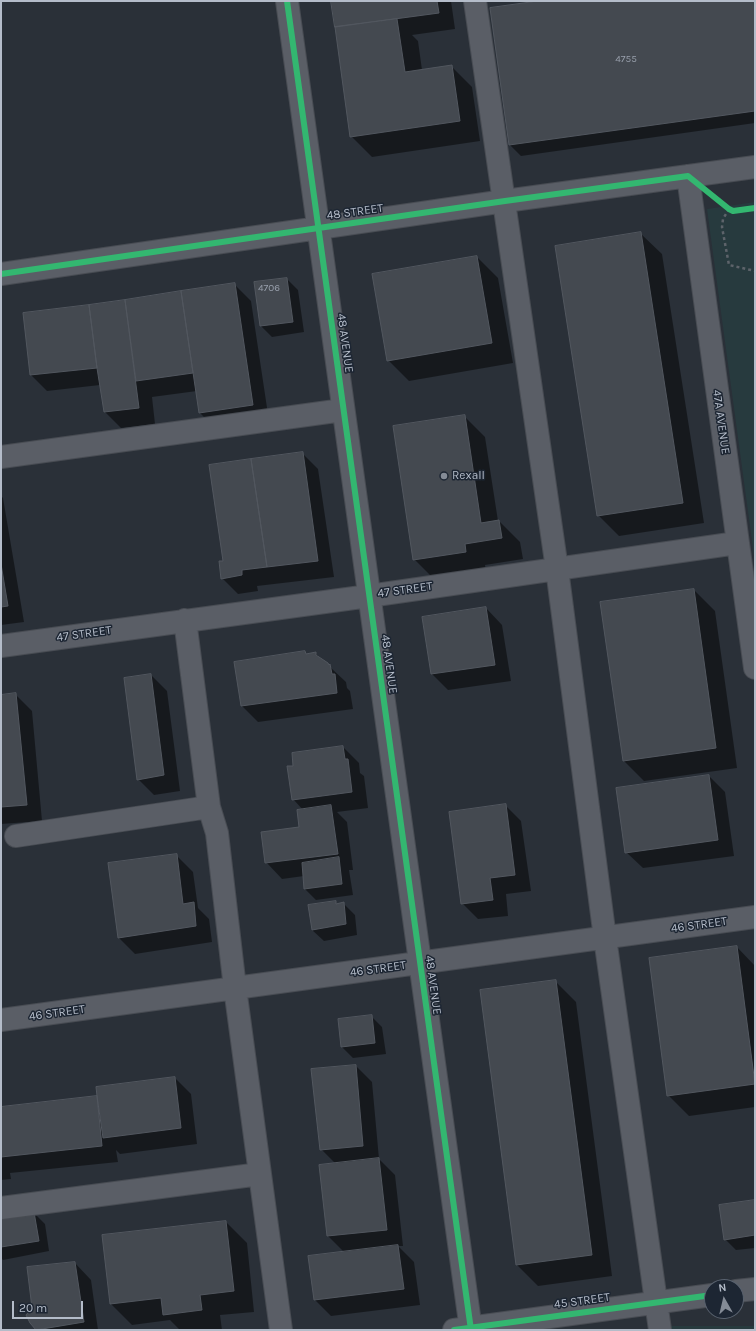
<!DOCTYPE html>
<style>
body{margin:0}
#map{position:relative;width:756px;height:1331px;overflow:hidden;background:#2a3038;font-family:Karla,sans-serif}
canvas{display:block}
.frame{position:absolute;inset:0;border:2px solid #b4bcc9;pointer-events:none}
.north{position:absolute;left:704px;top:1279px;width:40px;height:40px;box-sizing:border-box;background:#1d2633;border:1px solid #59626f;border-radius:50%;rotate:352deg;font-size:11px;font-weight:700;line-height:16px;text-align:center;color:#b4bcc9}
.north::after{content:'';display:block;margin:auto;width:14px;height:18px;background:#848b96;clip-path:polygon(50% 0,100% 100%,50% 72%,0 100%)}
.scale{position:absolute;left:12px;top:1301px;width:71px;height:18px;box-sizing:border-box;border:2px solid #b4bcc9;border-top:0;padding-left:5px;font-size:12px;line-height:14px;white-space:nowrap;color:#b4bcc9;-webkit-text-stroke:3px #1d2633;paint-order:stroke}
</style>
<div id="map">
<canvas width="756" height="1331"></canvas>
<div class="frame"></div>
<div class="north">N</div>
<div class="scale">20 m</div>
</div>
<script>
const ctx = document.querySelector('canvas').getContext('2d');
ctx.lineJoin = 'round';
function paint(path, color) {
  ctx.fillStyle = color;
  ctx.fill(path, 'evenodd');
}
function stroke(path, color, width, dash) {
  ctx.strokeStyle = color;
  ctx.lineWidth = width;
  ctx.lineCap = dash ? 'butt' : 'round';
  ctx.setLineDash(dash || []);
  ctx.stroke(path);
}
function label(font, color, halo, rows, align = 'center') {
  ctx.font = font + ' Karla,sans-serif';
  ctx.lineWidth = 3;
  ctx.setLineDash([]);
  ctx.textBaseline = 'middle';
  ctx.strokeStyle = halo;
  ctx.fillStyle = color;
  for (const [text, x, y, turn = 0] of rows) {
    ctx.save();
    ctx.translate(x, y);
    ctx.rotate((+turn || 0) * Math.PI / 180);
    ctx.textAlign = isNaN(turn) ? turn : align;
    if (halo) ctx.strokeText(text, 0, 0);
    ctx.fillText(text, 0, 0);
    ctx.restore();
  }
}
const green = new Path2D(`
 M755 202V563L707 209Z
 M651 1326H755V1330H652Z`);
const shadow = new Path2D(`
 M332 1H451L455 29 412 35 418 41 422 70 451 66 472 87 480 141 372 157 351 136Z
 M545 1H755V123L521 156 510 145Z
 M641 234 662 254 704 523 619 536 598 515Z
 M477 257 498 278 513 363 409 381 388 360Z
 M287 279 298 290 304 332 272 337 261 326Z
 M234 284 251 301 269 421 216 429 200 413 197 391 152 397 155 424 121 428 105 412 100 385 47 391 31 375 24 314 125 301Z
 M464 416 485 437 498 521H499L520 542 523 559 485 565 486 573 435 580 414 559Z
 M302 453 318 469 334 577 257 586 258 591 238 594 222 578 224 561Z
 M1 496 3 498 24 622 1 625Z
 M694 590 715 611 737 768 644 781 623 760Z
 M486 608 502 625 511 681 448 690 432 674 424 617Z
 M305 652 307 655 315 653 346 682 347 688 350 691 353 709 258 722 242 706Z
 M151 675 167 691 180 791 154 795 138 779Z
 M15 694 32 711 42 821 1 824V696Z
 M343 747 359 763 360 773 364 776 368 808 337 812 347 822 353 870H349L353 895 316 900 305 889 304 876 282 879 266 862 300 828 303 810 293 799 294 767Z
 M709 776 725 792 734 856 643 868 626 852Z
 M505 805 521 821 531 891 506 894 508 916 478 919 462 903Z
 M176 855 193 872 198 908 209 919 212 942 135 954 119 938Z
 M335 902 338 905 344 904 355 915 357 935 324 941 312 930Z
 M737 947 755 966V1107L689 1116 668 1095Z
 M555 981 576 1002 612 1276 538 1286 517 1265Z
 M371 1016 382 1027 386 1054 353 1058 342 1047Z
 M356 1066 372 1082 379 1159 395 1175 403 1246H398L414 1262 420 1305 331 1316 315 1300 345 1253 328 1236 320 1166 336 1164 321 1149Z
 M175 1078 191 1094 197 1144 120 1154 116 1150 118 1162 10 1173 11 1179 1 1180V1108L98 1097Z
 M755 1201V1248L736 1250 725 1239Z
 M34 1213 45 1224 49 1251 3 1260 1 1258V1218Z
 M226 1222 247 1243 254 1312 220 1315 222 1330H180L170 1320 132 1325 111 1304 103 1236Z
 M75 1263 91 1280 98 1330H38L29 1319Z`);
const building = new Path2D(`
 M331 1H437L439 13 335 27Z
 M538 1H755V111L509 145 490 8Z
 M397 19 405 72 452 65 460 121 350 137 335 27Z
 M641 232 683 503 597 516 555 246Z
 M477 256 492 343 387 361 372 274Z
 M287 278 293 322 260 326 254 282Z
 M235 283 253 405 199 413 181 291Z
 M181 291 193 373 136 381 125 300Z
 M125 300 139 408 104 412 97 368 89 305Z
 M89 305 97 368 30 375 23 313Z
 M465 415 481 523 499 520 502 538 465 544 466 552 413 560 393 426Z
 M303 452 318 561 267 567 251 459Z
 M251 459 267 567 242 570V575L221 579 219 561H223L209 465Z
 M1 564 8 606 1 607Z
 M694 589 716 748 623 761 600 602Z
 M486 607 495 665 431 674 422 617Z
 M305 651 306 654 316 652V655L328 663 329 665 330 664 332 674H335L337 693 241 706 234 662Z
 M151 674 164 775 137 780 124 678Z
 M16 693 27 805 1 807V695Z
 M343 746 345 759H348L352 792 292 800 287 766H293L292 753Z
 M709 775 718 840 625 853 616 788Z
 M506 804 515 875 490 878 493 900 461 904 449 812Z
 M331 805 338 854 265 863 261 832 299 827 297 810Z
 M177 854 183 904 194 902 196 926 118 938 108 863Z
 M339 857 342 884 304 889 302 863Z
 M336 901V904L344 902 346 924 312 930 308 905Z
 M737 946 755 1084 667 1096 649 958Z
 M556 980 592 1255 516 1265 480 990Z
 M372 1015 375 1043 341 1047 338 1019Z
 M356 1065 363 1146 320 1150 311 1069Z
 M175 1077 181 1128 103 1138 97 1096 96 1087Z
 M97 1096 102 1146 1 1157V1107Z
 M379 1158 387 1230 327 1236 319 1165Z
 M755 1200V1235L724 1240 719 1205Z
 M34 1212 39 1241 1 1247V1217Z
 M226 1221 234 1291 200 1295 202 1310 163 1315 161 1298 110 1304 102 1235Z
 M398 1245 404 1289 314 1300 308 1256Z
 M75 1262 84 1322 36 1330 30 1323 26 1315 32 1308 27 1267Z`);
const path = new Path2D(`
 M729 209 723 219 722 227 729 265 755 271`);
const minor = new Path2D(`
 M287 1 471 1330
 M475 1 557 569 605 938 660 1330
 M688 176 755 668
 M1 274 505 201 755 167
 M1 457 343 410
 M185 620 209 807 217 833 235 988 281 1330
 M1 646 369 596 737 543
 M16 836 209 807
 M1 1020 755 917
 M1 1208 260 1174
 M736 1291 755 1289
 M454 1330 712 1295`);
const cycleway = new Path2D(`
 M287 1 471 1330
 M1 274 505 201 688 176 729 209 733 211 755 208
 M454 1330 712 1295`);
const markers = [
 [444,476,4,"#848b96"]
];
const numberNames = [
 ["4755",626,59],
 ["4706",269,288]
];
const streetNames = [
 ["48 STREET",355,212,-8],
 ["48 AVENUE",345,343,82],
 ["47A AVENUE",721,422,82],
 ["47 STREET",405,590,-8],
 ["47 STREET",84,634,-8],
 ["48 AVENUE",389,664,82],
 ["46 STREET",699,925,-8],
 ["46 STREET",378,969,-8],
 ["48 AVENUE",433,985,82],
 ["46 STREET",57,1013,-8],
 ["45 STREET",582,1301,-8]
];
const poiNames = [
 ["Rexall",452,476]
];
paint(green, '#273a3e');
paint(shadow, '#0007');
paint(building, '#444950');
stroke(building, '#52575f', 1);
stroke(minor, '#484c53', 24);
stroke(path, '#5d636a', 2.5, [3, 3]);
stroke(minor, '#5a5e66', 22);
stroke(cycleway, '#33b770', 6);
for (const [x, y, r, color] of markers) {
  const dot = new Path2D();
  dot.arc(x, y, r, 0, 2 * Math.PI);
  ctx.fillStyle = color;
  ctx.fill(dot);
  stroke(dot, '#1d2633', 1.5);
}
label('10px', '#989fab', null, numberNames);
label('12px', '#b4bcc9', '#1d2633', streetNames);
label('12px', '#b4bcc9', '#1d2633', poiNames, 'left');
</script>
